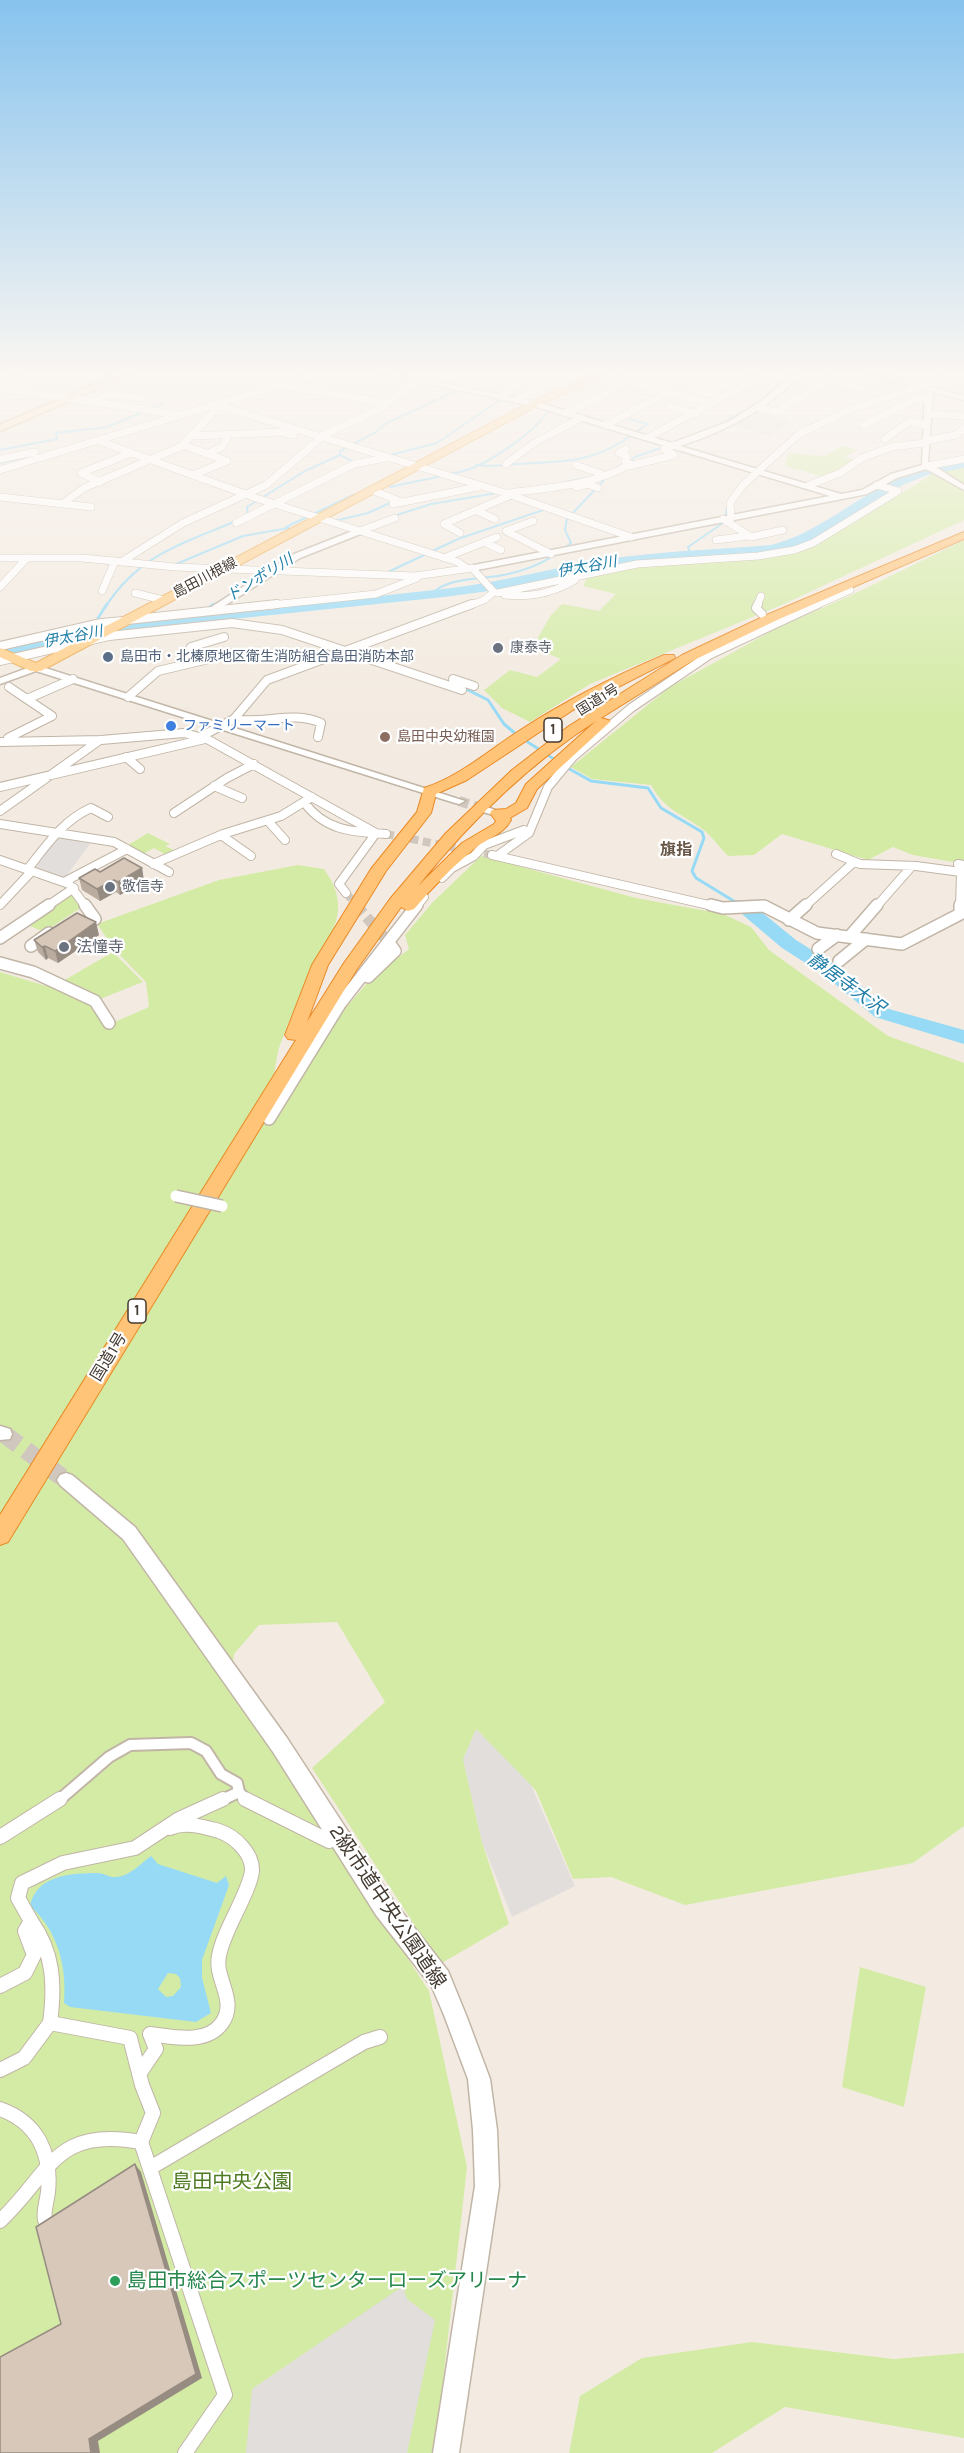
<!DOCTYPE html>
<meta charset="utf-8">
<style>
body{margin:0}
canvas{display:block;background:#f3ebe1}
</style>
<canvas width="964" height="2453"></canvas>
<script>
const ctx = document.querySelector('canvas').getContext('2d');
ctx.lineJoin = 'round';
function paint(path, color) {
  ctx.fillStyle = color;
  ctx.fill(path, 'evenodd');
}
function stroke(path, color, width, dash) {
  ctx.strokeStyle = color;
  ctx.lineWidth = width;
  ctx.lineCap = dash ? 'butt' : 'round';
  ctx.setLineDash(dash || []);
  ctx.stroke(path);
}
function label(font, color, halo, rows, align = 'center') {
  ctx.font = font + ' Karla,"Noto Sans JP",sans-serif';
  ctx.lineWidth = 4.5;
  ctx.setLineDash([]);
  ctx.textBaseline = 'middle';
  ctx.strokeStyle = halo;
  ctx.fillStyle = color;
  for (const [text, x, y, turn = 0] of rows) {
    ctx.save();
    ctx.translate(x, y);
    ctx.rotate((+turn || 0) * Math.PI / 180);
    ctx.textAlign = isNaN(turn) ? turn : align;
    if (halo) ctx.strokeText(text, 0, 0);
    ctx.fillText(text, 0, 0);
    ctx.restore();
  }
}
const green = new Path2D(`
 M843 446 857 450 845 457 856 461 822 480V476L785 466 789 453 824 456Z
 M964 466V520L784 604 590 684 530 722 502 708 484 690 510 670 537 677 561 659 532 648 551 615 562 604 599 611 616 594 583 586 588 576 675 561 742 557 796 548 852 524 944 467Z
 M964 540V864L913 855 893 847 868 860 782 834 754 855 728 856C719 847 711 835 701 828 679 812 666 811 651 785L592 779 571 767 670 687 777 628 856 593Z
 M148 833 170 844 165 846 176 851 166 855 154 848 143 854 128 845Z
 M481 856 636 898 723 914 751 927 769 950 888 1036 964 1063V1826L913 1863 685 1905 611 1877 573 1879 536 1791 477 1730 463 1759 482 1842 509 1924 440 1964 312 1768 385 1702 337 1622 259 1625 234 1654 230 1688 429 1991 467 2167 435 2453H0V972L92 1000 63 981 113 952 143 982 95 1001 108 1025 149 1007 146 982 115 950 97 924 219 880 298 865 324 869C354 911 330 934 311 973 299 996 289 1021 280 1045 274 1063 271 1102 272 1121L341 1013 370 980 409 949 405 935 433 902Z
 M71 894 82 907 44 932 25 924Z
 M860 1967 926 1987 904 2107 842 2087Z
 M752 2342 894 2359 964 2353V2438L785 2407 712 2453H569L580 2396 642 2358Z`);
const parking = new Path2D(`
 M757 411 789 420 782 429 769 436 732 425Z
 M58 836 90 844 64 879 31 870Z
 M476 1729 531 1785 575 1886 512 1917 482 1842 463 1759Z
 M403 2286 407 2299 435 2320 407 2453H246L252 2389Z`);
const water = new Path2D(`
 M151 1856 158 1864 217 1883 226 1876 229 1885 202 1960V1978L211 2013 196 2022 70 2007 64 2003C67 1966 58 1931 30 1906 36 1875 71 1873 98 1873 104 1873 110 1878 116 1877 130 1876 140 1864 151 1856ZM168 1973 176 1974 180 1978 181 1987 173 1996 166 1997 158 1989Z`);
const streamFar1 = new Path2D(`
 M715 427 759 403 776 386 796 373
 M806 427 831 415
 M0 450 57 439 56 433 107 427 162 404
 M340 455 356 463
 M387 456 437 443 500 400
 M0 463 38 455
 M627 464 635 457 666 446
 M476 465C490 467 504 465 518 464 576 461 599 462 647 424L626 418
 M561 483 595 476
 M390 487C415 481 442 477 467 470 491 462 535 432 548 411
 M248 516 247 507 305 471 340 455V451L376 432 385 424 462 388
 M394 516 431 504 497 493
 M725 517 729 500
 M334 521 368 513 394 501
 M286 527 353 495
 M691 556 688 547 723 523
 M174 565 243 536 289 528
 M386 573 458 539 546 509
 M432 594C448 576 485 580 508 574 532 569 552 559 571 543L565 530 567 519 608 476
 M106 606C140 554 182 544 236 521
 M212 606 241 588`);
const stream = new Path2D(`
 M207 609 214 604
 M223 616 234 620
 M98 618 107 604
 M462 687 488 700 504 724 517 735
 M523 739 557 761
 M566 767 591 781 648 788 661 808 702 832 704 838 692 871 696 878 737 903`);
const river = new Path2D(`
 M964 460V468L928 475 905 484 820 536 800 546 771 553 621 565 504 589 444 597 147 628 69 640 0 657V649C146 613 295 606 444 589 504 582 562 565 622 557 671 551 722 549 771 545 818 533 854 499 897 478 918 468 941 465 964 460Z
 M742 900 748 901 796 940 837 966 889 1009 964 1030V1044L875 1017 823 974 782 948 736 909 733 905 736 901Z`);
const minorTunnelFar1 = new Path2D(`
 M386 834 492 855
 M346 893 358 907`);
const minorTunnel = new Path2D(`
 M356 905 390 944`);
const tertiaryTunnelFar1 = new Path2D(`
 M459 801 487 810`);
const tertiaryTunnel = new Path2D(`
 M4 1434 66 1480`);
const pedestrianFar1 = new Path2D(`
 M239 1792 247 1801
 M58 1801 109 1757 130 1745 191 1743 206 1751 221 1774 237 1783 239 1792 220 1801`);
const pedestrian = new Path2D(`
 M245 1799 329 1841
 M0 1837 60 1799
 M31 1921 18 1898 22 1883 63 1863 135 1848 179 1819 223 1799
 M0 1986 25 1973 34 1955 25 1931 31 1921C54 1953 55 1985 50 2023
 M0 2070 24 2058 50 2023 130 2038 142 2085 153 2113 141 2142
 M139 2074 156 2049 150 2034C174 2037 206 2045 222 2023 238 2000 214 1979 219 1956 223 1931 249 1894 252 1871 253 1853 234 1836 219 1831 204 1827 185 1821 170 1828
 M0 2109C37 2122 52 2153 48 2192 47 2202 43 2210 45 2220
 M150 2168 364 2042 380 2037
 M0 2221C51 2173 54 2126 141 2142L225 2395 185 2453`);
const minorFar2 = new Path2D(`
 M597 373 711 403
 M716 373 688 388 722 397
 M827 378 865 389
 M285 386 387 403
 M922 386 953 373
 M0 388 180 415
 M655 388 672 376V373
 M466 389 486 373
 M709 394 742 376 754 380
 M503 397 522 380 536 373
 M516 400 548 383 569 388
 M94 402 108 394 142 398
 M217 405 505 493 631 537
 M670 406 696 414
 M758 407 777 412 838 373
 M566 413 610 392 621 379
 M928 414 964 416
 M606 425 669 392
 M863 425 918 398H929
 M193 436 281 432 294 435
 M319 437 379 409 419 380
 M649 437 767 373
 M885 439 910 421 925 425
 M99 441 256 498 458 562 468 569
 M925 441 956 435 964 428
 M183 445 227 461 193 475
 M206 454 222 447 229 435
 M0 459 35 452
 M506 464 534 443 581 418
 M576 465 602 474
 M629 466 674 455 664 449 674 445
 M927 466 964 459
 M0 470 320 373
 M100 482 81 473 131 453
 M809 485 840 473 862 458 891 447 924 443
 M576 487 588 484 598 488
 M372 490 399 501
 M508 493C547 488 596 485 630 464L625 461 627 456 619 453 626 449
 M0 497 91 507
 M62 504 84 488 182 446 219 406
 M393 504 478 487
 M477 511 495 519
 M731 518 730 503 743 485 799 434 847 411 920 386
 M723 519 751 537 783 530
 M533 521 506 531 551 554
 M236 523 354 464 386 458
 M360 531 395 518
 M460 533 444 524 511 495
 M716 540 748 536
 M484 542 501 550
 M0 558H82L175 567 415 576 472 568 494 592 484 600 468 606
 M444 558 497 537
 M121 562 183 523 266 485 322 437
 M0 587 27 558
 M102 591 115 561
 M135 593 163 600
 M498 593 637 564 758 556 794 550 813 543 898 491 877 485
 M505 595C531 598 553 593 575 580L571 577
 M262 606 376 594 417 578
 M757 606 761 596
 M814 606 850 590`);
const minorFar1 = new Path2D(`
 M758 604 756 608 762 614
 M127 620 277 604
 M0 646 101 623 124 621
 M197 660 188 653 191 647 224 637
 M0 661 109 636 232 623 282 630 462 690
 M453 679 474 686
 M128 697 158 671 234 653
 M27 699 73 679
 M234 719C264 725 292 710 321 723L318 737
 M200 737 234 719 267 680 472 604
 M8 738 52 716 9 687
 M0 742 101 740 184 733 207 739 376 833 339 884 346 893
 M126 757 140 769
 M214 786 242 798
 M0 787 205 739
 M304 802C325 831 353 832 386 834
 M0 811 100 740
 M174 813 227 778 254 764
 M268 821 285 840
 M0 824 114 842 169 872
 M221 835 251 856
 M836 854 860 864 916 866 961 872 958 864 964 865
 M492 855 717 907
 M497 856 529 833 548 787 573 757 631 708 709 655 818 604
 M0 860 69 884 86 907
 M153 864 223 834 281 816 312 797
 M27 870C46 846 62 821 91 808L108 817
 M442 878 452 868 474 856 484 845 524 830
 M64 882 127 849
 M0 905 31 872
 M46 907 74 888
 M416 907 424 897
 M751 907H765
 M804 907 854 862
 M876 907 912 866
 M960 907 961 872`);
const minor = new Path2D(`
 M85 905 95 919
 M711 905 723 908 764 906 817 933 902 944 964 912
 M960 914V905
 M789 920 806 905
 M850 936 877 905
 M0 938 49 905
 M31 946 49 933
 M818 949 837 935
 M839 961 866 939
 M0 963 33 972 95 1001 109 1023
 M368 977 395 951 390 944
 M269 1119 340 1004 417 905`);
const tertiary = new Path2D(`
 M24 373 0 378V374Z
 M106 373H118L125 376 121 378Z
 M379 373H393L537 402 672 443 730 421 761 401 795 373H803C769 408 727 431 680 446L841 494 862 490 891 474 922 465 925 390 868 373H880L964 396V400L933 392 928 462 964 485V490L926 469 897 478 867 494 842 499 472 571 469 570V566L830 496 533 406Z
 M360 528 364 531 363 533 300 558 210 615 202 613 294 554Z
 M33 666H39L465 801 459 804 455 803 36 671 0 684V678Z
 M487 807 503 813 497 816 483 812V808Z
 M0 1426 10 1429 12 1434 10 1439 0 1440Z
 M66 1473 72 1475 135 1527 287 1738 392 1899 448 1971 466 2015 490 2079 497 2130 499 2186 459 2453H433L475 2186 473 2130 468 2079 444 2015 432 1987 376 1915 273 1752 123 1539 60 1485 57 1480 60 1475Z`);
const secondary = new Path2D(`
 M122 373H132L0 431V425Z`);
const primary = new Path2D(`
 M595 373H607L537 406 41 671H31L0 657V648L36 663 531 402Z`);
const trunk = new Path2D(`
 M964 532V539L777 620 692 661 601 718 611 721 537 789 527 808 510 818 511 820C503 835 487 838 474 849 452 867 432 888 414 909L408 911 401 907 357 969 8 1542 0 1545V1515L296 1040 288 1039 285 1035 312 965 371 869 417 812 424 788C461 776 490 749 522 729 567 700 615 676 664 655H674L675 658 573 710 467 780 436 794 431 813 386 871 328 965 307 1022 344 963 390 899 446 833 512 770 569 726 682 655 769 614ZM596 721 526 784 516 803 506 809 492 810 490 813 496 821 494 824 462 843 418 886C469 823 527 765 596 721Z`);
const minorBridge = new Path2D(`
 M176 1196 222 1206`);
const wall = new Path2D(`
 M142 868 144 881 120 895 116 892 100 901 82 890 79 878 100 872Z
 M99 935 58 963 48 958 46 960 38 952 34 940Z`);
const shadedWall = new Path2D(`
 M142 868 144 881 120 895 118 882Z
 M114 880 116 892 100 901 97 889Z
 M96 922 99 935 58 963 55 951Z
 M45 946 48 958 46 960 42 947Z
 M135 2164 141 2172 202 2378 98 2441 100 2453H91L89 2439Z`);
const building = new Path2D(`
 M124 858 142 868 118 882 114 880 97 889 79 878 95 869 100 872Z
 M77 913 96 922 55 951 45 946 42 947 34 940Z
 M135 2164 196 2374 89 2439 91 2453H0V2357L61 2324 36 2227Z`);
const markers = [
 [498,648,6,"#6b7280"],
 [108,657,6,"#5c6f8a"],
 [171,726,6,"#3f7fe0"],
 [385,737,6,"#8d6e63"],
 [110,887,6,"#6b7280"],
 [64,947,6,"#6b7280"],
 [115,2281,6,"#2e9e5b"]
];
const farStreetnames = [
 ["島田川根線",205,578,-28],
 ["国道1号",598,700,-32]
];
const farWorshipnames = [
 ["康泰寺",510,648],
 ["敬信寺",122,887]
];
const farServicenames = [
 ["島田市・北榛原地区衛生消防組合島田消防本部",120,657]
];
const farShopnames = [
 ["ファミリーマート",183,726]
];
const farEducationnames = [
 ["島田中央幼稚園",397,737]
];
const farWaternames = [
 ["伊太谷川",587,567,-10],
 ["ドンボリ川",260,578,-32],
 ["伊太谷川",73,637,-11]
];
const shields = [
 [553,730,18],
 [137,1311,18]
];
const shieldNames = [
 ["1",553,730],
 ["1",137,1311]
];
const farQuarternames = [
 ["旗指",676,850]
];
const worshipNames = [
 ["法憧寺",76,947]
];
const streetNames = [
 ["国道1号",109,1357,-59]
];
const waterNames = [
 ["静居寺大沢",846,984,36]
];
const nearStreetnames = [
 ["2級市道中央公園道線",387,1907,56]
];
const nearParknames = [
 ["島田中央公園",232,2182]
];
const nearLeisurenames = [
 ["島田市総合スポーツセンターローズアリーナ",127,2281]
];
paint(green, '#d4eba6');
paint(parking, '#e2dedb');
paint(water, '#97daf6');
stroke(streamFar1, '#97daf6', 2);
stroke(stream, '#97daf6', 3);
paint(river, '#97daf6');
stroke(minorTunnelFar1, '#d0c8be', 8, [8, 4.5]);
stroke(minorTunnel, '#d0c8be', 11, [11, 5]);
stroke(tertiaryTunnelFar1, '#d0c8be', 10, [10, 5]);
stroke(tertiaryTunnel, '#d0c8be', 18, [18, 9]);
stroke(pedestrianFar1, '#c1b5a6', 14);
stroke(pedestrian, '#c1b5a6', 16);
stroke(minorFar2, '#c1b5a6', 8);
stroke(minorFar1, '#c1b5a6', 10);
stroke(minor, '#c1b5a6', 14);
stroke(tertiary, '#c1b5a6', 3);
stroke(secondary, '#d9bd8e', 4);
stroke(primary, '#edad55', 2);
stroke(trunk, '#ea8924', 2);
stroke(pedestrianFar1, '#fff', 10);
stroke(pedestrian, '#fff', 14);
stroke(minorFar2, '#fff', 7);
stroke(minorFar1, '#fff', 8);
stroke(minor, '#fff', 11);
paint(tertiary, '#fff');
paint(secondary, '#ffe8bf');
paint(primary, '#ffd18e');
paint(trunk, '#ffc477');
stroke(minorBridge, '#c1b5a6', 14, []);
stroke(minorBridge, '#fff', 11);
paint(wall, '#baac9f');
paint(shadedWall, '#978c82');
paint(building, '#d8c8b9');
stroke(building, '#978c82', 1.5);
const sky = ctx.createLinearGradient(0, 0, 0, 716);
sky.addColorStop(0, '#87c3ee');
sky.addColorStop(0.52, '#faf6f2');
sky.addColorStop(1, '#faf6f200');
ctx.fillStyle = sky;
ctx.fillRect(0, 0, 964, 716);
for (const [x, y, r, color] of markers) {
  const dot = new Path2D();
  dot.arc(x, y, r, 0, 2 * Math.PI);
  ctx.fillStyle = color;
  ctx.fill(dot);
  stroke(dot, '#fff', 2);
}
label('14px', '#443b32', '#fff', farStreetnames);
label('14px', '#5b616d', '#fff', farWorshipnames, 'left');
label('14px', '#4e5e75', '#fff', farServicenames, 'left');
label('14px', '#366cbe', '#fff', farShopnames, 'left');
label('14px', '#785e54', '#fff', farEducationnames, 'left');
label('italic 15px', '#217fa7', '#fff', farWaternames);
for (const [x, y, w] of shields) {
  const box = new Path2D();
  box.roundRect(x - w / 2, y - 12, w, 24, 4.5);
  ctx.fillStyle = '#fff';
  ctx.fill(box);
  stroke(box, '#443b32', 1.5);
}
label('bold 15px', '#443b32', null, shieldNames);
label('bold 16px', '#685748', '#fff', farQuarternames);
label('16px', '#5b616d', '#fff', worshipNames, 'left');
label('16px', '#443b32', '#fff', streetNames);
label('italic 18px', '#217fa7', '#fff', waterNames);
label('20px', '#443b32', '#fff', nearStreetnames);
label('20px', '#4d7a21', '#fff', nearParknames);
label('20px', '#27864d', '#fff', nearLeisurenames, 'left');
</script>
